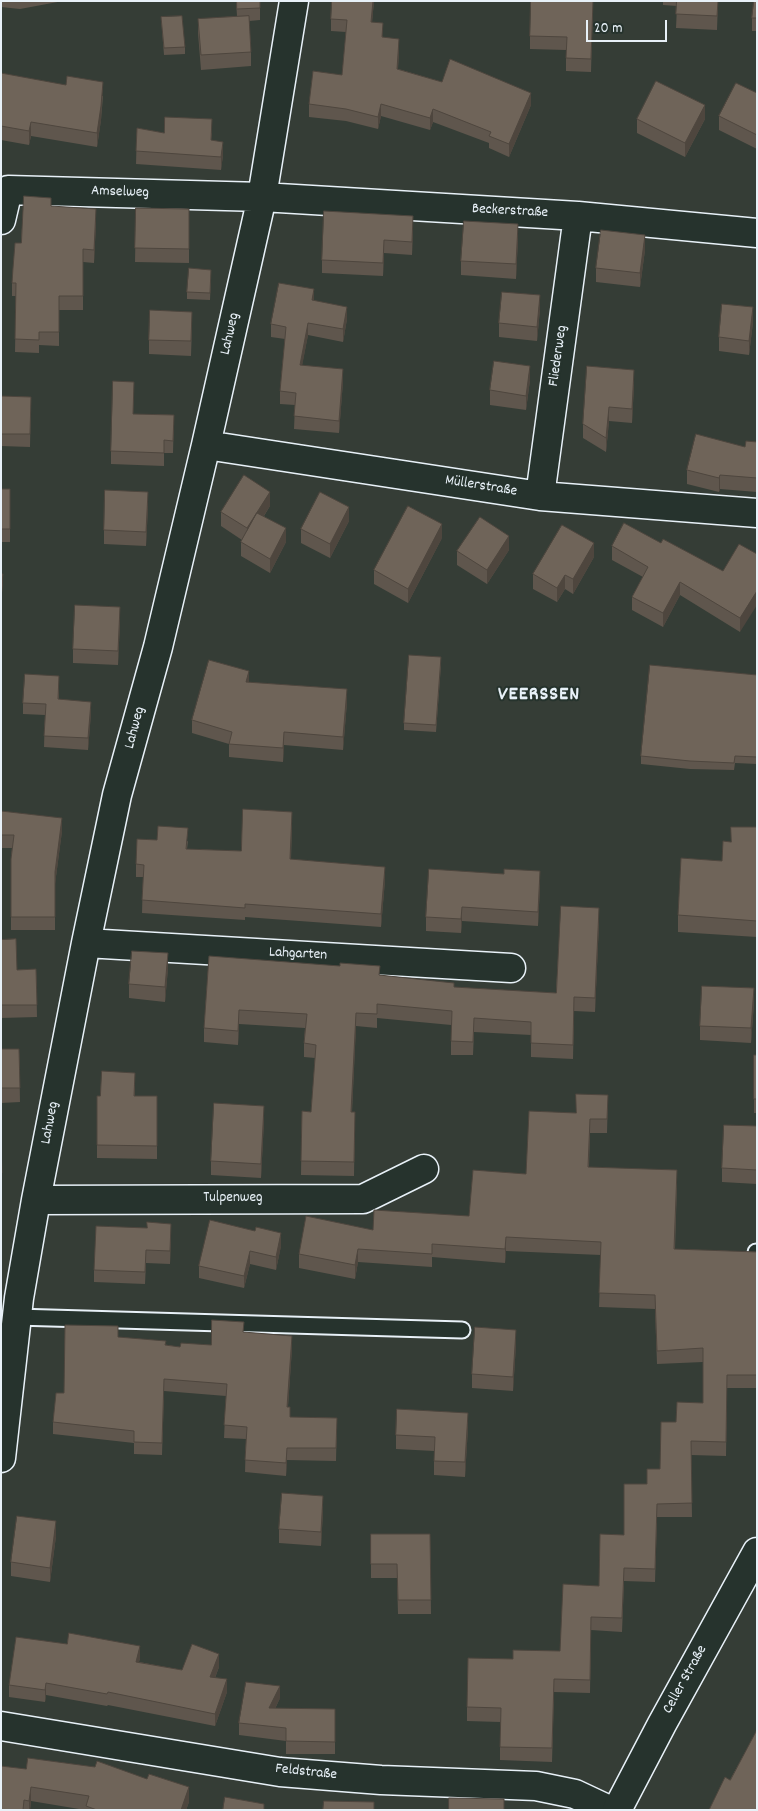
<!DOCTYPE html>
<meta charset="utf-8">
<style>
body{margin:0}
#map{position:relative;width:758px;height:1811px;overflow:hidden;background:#353d36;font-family:Dekko,sans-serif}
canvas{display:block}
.frame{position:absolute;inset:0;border:2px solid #e8f1f8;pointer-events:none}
.scale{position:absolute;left:586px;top:20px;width:81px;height:22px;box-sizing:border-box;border:2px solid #e8f1f8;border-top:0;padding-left:6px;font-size:15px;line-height:18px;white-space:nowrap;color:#e8f1f8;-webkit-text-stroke:4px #26332d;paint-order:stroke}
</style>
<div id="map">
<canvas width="758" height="1811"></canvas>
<div class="frame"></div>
<div class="scale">20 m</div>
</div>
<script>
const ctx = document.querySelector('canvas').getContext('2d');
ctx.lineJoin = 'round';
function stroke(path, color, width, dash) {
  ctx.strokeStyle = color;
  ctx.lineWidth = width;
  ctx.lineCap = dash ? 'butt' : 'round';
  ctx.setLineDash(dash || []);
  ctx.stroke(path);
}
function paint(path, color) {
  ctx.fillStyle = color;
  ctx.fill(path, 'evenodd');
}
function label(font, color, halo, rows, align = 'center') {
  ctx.font = font + ' Dekko,sans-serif';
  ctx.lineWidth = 4;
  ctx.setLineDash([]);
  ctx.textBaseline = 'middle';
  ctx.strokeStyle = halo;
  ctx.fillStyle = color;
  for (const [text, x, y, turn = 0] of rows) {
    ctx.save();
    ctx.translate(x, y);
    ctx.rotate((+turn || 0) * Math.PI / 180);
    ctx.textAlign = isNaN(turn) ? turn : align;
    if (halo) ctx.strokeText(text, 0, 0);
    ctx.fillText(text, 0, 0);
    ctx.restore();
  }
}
const service = new Path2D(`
 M756 1252H757
 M16 1317 462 1330`);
const minor = new Path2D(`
 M1 220 8 190 262 197 578 216 757 233
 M206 445 540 496 757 513
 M540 496 578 216
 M86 943 511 968
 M36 1200 363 1199 424 1169
 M1 1458 19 1298 36 1200 86 943 117 795 158 647 206 445 262 197 294 1
 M1 1726 280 1772 381 1780 536 1786 575 1794 609 1810`);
const tertiary = new Path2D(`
 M617 1810 662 1724 757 1552`);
const wall = new Path2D(`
 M1 1H63L20 9 1 7Z
 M236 1H260V20L249 21 251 52V66L201 70 198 33V19L237 16Z
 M374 1 372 22 383 37 399 51 398 69 442 82 531 105 509 157 489 148V143L433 122 430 130 381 116 378 129 346 121 309 117V104L342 75 346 32 331 31V19Z
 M593 1 591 72 566 71V50L530 49V36Z
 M663 1H718L717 30 676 28 677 6 663 5Z
 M757 1V31H752V18Z
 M161 17 185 47V54L164 55Z
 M1 73 103 96 101 120 97 147 31 136 29 145 1 140Z
 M757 93V149L719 130V116Z
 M637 119H705L685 157 637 133Z
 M137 128 164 133H212L211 140 223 155 221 170 136 164Z
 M51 206 96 222 94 263 83 262V310H59V346L39 345V353L15 352 16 296H12V283L21 243Z
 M136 208 189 209V263L135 262Z
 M413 229 412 255 384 253 383 276 322 273V260Z
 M518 238 516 279 461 275V261Z
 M645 250 640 287 596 282V268Z
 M211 277 210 300 187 299V292Z
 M314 301 347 319 343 342 308 335 302 365 343 381 339 433 294 429 295 405 280 404V391L285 339 271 337V324Z
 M540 309 537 341 499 337V323Z
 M753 322 749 355 719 351V337Z
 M192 326 191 356 149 354V340Z
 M530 380 526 410 490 405V390Z
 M634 384 632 423 609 421 606 452 583 438V424Z
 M1 396 31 397 30 447 1 446Z
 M134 414 174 415 173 453H164V466L111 464V451Z
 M757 442V492L720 489 719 492 687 484V470L745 447Z
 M1 489H10V542H1Z
 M148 506 146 546 104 544V530Z
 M270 506 264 516 286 542 270 573 241 556V542L242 540 221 526V512Z
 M349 521 330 558 301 543V529Z
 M442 538 408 603 374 584V570Z
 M661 543 723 571 757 554 740 632 680 595 663 627 632 610V597L643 577 612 560V546Z
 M509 550 487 584 457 565V551Z
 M594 557 573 594 565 589 557 602 533 589V574Z
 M120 621 118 665 73 663V649Z
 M441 665 436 732 404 730V723Z
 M757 675V764L735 763 734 770 690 769 641 764V756Z
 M249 682 347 702 343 750 284 745 283 762 229 757V744L192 733V720Z
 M59 687V699L91 713 88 750 44 747 45 715 23 714V703Z
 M1 811 62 831 55 884V930H11V859L12 848H1Z
 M292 825 291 859 385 880 381 927 245 917V920L142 913 143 877H136V864L188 841 187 849 241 851Z
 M757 827V937L678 932V915L722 861 731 842Z
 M504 874 540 885 538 926 462 921 461 933 426 931V917Z
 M599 922 595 1012 574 1011 573 1059 531 1057V1035L474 1032 473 1055H451V1025L377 1018V1028L356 1026 352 1112H355L354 1176 301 1175 302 1111 311 1112 315 1058 304 1057V1043L305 1028 239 1024 238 1045 204 1042V1028L209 956 380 975 454 987 556 993Z
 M1 940 17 970 36 969 37 1017 1 1018Z
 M168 968 165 1002 129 998V984Z
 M754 1002 751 1043 700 1040V1026Z
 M1 1049H19L20 1102 1 1103Z
 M754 1055H757V1113H754Z
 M135 1086V1096H157V1159L97 1158V1096H100Z
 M608 1095 607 1133H590L589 1167 677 1184 675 1249 757 1252V1388H727L726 1456 691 1455 692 1517H657L655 1582 624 1581 622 1632 591 1630 590 1693 554 1692 552 1762 500 1760V1722L467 1721V1707L513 1659 560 1651 599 1586 624 1535 647 1484 660 1469 676 1422 703 1403V1362L657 1364 655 1309 599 1307 601 1255 506 1251 505 1263 432 1257V1267L358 1262 355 1279 299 1268V1254L373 1230 469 1216 526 1174 576 1113Z
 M264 1120 261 1178 211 1175V1161Z
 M757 1126V1184L722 1182V1168Z
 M1 1146 2 1173V1187H1Z
 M210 1220 281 1246 276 1270 250 1264 244 1288 199 1278V1266Z
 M171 1236 170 1264 146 1263 145 1284 94 1282V1270Z
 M244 1332 292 1348 288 1407 290 1417 337 1418 336 1461 287 1460 286 1476 245 1472 246 1439 224 1438 226 1396 164 1391 162 1455 134 1454V1443L53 1434V1422L118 1337 180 1347 211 1345Z
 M516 1344 513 1391 472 1388V1374Z
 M468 1427 465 1477 434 1475V1451L396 1449V1435Z
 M323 1511 321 1546 279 1543V1529Z
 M371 1534H430L431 1614H398L397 1578H371Z
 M56 1536 50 1582 11 1576V1562Z
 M140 1658 139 1662 182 1670 219 1667 215 1678 227 1692 215 1726 108 1705 107 1706 46 1695 45 1702 9 1697V1685Z
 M280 1698 275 1709H335V1754H286V1741L239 1735V1723Z
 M1 1766 189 1802 186 1810H85L31 1801 30 1810H1Z`);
const shadedWall = new Path2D(`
 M373 1H374L371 34V22Z
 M399 39V51L397 81V69Z
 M103 82 101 120 97 147V133Z
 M531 93V105L509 157V144Z
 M381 104V116L378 129V117Z
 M705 105V119L685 157V143Z
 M433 109V122L430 130V118Z
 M31 122V136L29 145V131Z
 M223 142V155L221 170V157Z
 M96 209V222L94 263V250Z
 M413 216V229L412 255V242Z
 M518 224V238L516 279V264Z
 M645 235V250L640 287V273Z
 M384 240V253L383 276V263Z
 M314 289V302L312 300Z
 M540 295V309L537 341V327Z
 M347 307V319L343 342V329Z
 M753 307V322L749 355V341Z
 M308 323V335L300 377V365Z
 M530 366V380L526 410V396Z
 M343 369V381L339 433V421Z
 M634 370V384L632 423V409Z
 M609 407V421L606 452V438Z
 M720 475V489L719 492V478Z
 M148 492V506L146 546V532Z
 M270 492V506L247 542V528Z
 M349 507V521L330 558V544Z
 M442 524V538L408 603V589Z
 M286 528V542L270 573V559Z
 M509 536V550L487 584V570Z
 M594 543V557L573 594V579Z
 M3 574V586L1 600V588Z
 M565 575V589L557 602V588Z
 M680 582V595L663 627V613Z
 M757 591V605L740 632V618Z
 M120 607V621L118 665V651Z
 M249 671V685L246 682Z
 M347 689V702L343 750V737Z
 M91 702V713L88 750V738Z
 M284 732V745L283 762V748Z
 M292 812V825L290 872V859Z
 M62 818V831L55 884V872Z
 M385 867V880L381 927V914Z
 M540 871V885L538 926V912Z
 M462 907V921L461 933V919Z
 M599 908V922L595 1012V998Z
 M168 953V968L165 1002V987Z
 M754 988V1002L751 1043V1028Z
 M239 1010V1024L238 1045V1031Z
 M356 1013V1026L351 1126V1112Z
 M135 1073V1086L134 1109V1096Z
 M264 1106V1120L261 1178V1164Z
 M171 1224V1236L170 1264V1251Z
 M281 1233V1246L276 1270V1257Z
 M506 1237V1251L505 1263V1249Z
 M358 1249V1262L355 1279V1265Z
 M250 1251V1264L244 1288V1276Z
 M516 1330V1344L513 1391V1377Z
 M292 1336V1348L287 1419V1407Z
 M468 1413V1427L465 1477V1462Z
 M287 1448V1460L286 1476V1463Z
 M323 1496V1511L321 1546V1532Z
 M56 1521V1536L50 1582V1568Z
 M140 1646V1658L136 1674V1662Z
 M219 1654V1667L210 1690V1677Z
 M227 1679V1692L215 1726V1714Z
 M46 1683V1695L45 1702V1690Z
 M280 1686V1698L269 1721V1708Z
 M31 1787V1801L30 1810H29V1801Z
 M189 1787V1802L186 1810H181Z`);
const building = new Path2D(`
 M237 1H260V8L237 9Z
 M332 1H373L371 22 383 23 382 37 399 39 397 69 442 82 450 59 531 93 509 144 489 136 491 132 433 109 430 118 381 104 378 117 346 109 309 104 313 71 342 75 347 20 331 19Z
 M531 1H593L591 59 566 58 567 37 530 36Z
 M677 1H718L717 16 676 14Z
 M754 1H757V18H752Z
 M182 16 185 47 164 48 161 17Z
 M249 16 251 52 201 55 198 19Z
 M1 73 66 85 67 76 103 82 101 106 97 133 31 122 29 131 1 126Z
 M656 81 705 105 685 143 637 119Z
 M736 83 757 93V135L719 116Z
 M165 117 212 119 211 140 223 142 221 157 136 151 137 128 164 133Z
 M24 196 51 198V206L96 209 94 250 83 249V296H59V332H39V340L15 339 16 283H12L13 268 15 243H21Z
 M136 208 189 209V249L135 248Z
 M324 211 413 216 412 242 384 240 383 263 322 260Z
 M464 221 518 224 516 264 461 261Z
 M601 230 645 235 640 273 596 268Z
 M189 268 211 270 210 293 187 292Z
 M279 283 314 289 312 300 347 307 343 329 308 323 300 365 343 369 339 421 294 416 296 393 280 391 286 327 271 324Z
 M502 292 540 295 537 327 499 323Z
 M722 304 753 307 749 341 719 337Z
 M150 310 192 312 191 341 149 340Z
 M494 361 530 366 526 396 490 390Z
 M587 366 634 370 632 409 609 407 606 438 583 424Z
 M113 381 134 382 133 414 174 415 173 441 164 440V453L111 451Z
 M1 396 31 397 30 434H1Z
 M696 434 745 447 746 441 757 442V478L720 475 719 478 687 470Z
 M244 475 270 492 247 528 221 512Z
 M1 489H10V529H1Z
 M105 490 148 492 146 532 104 530Z
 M320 492 349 507 330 544 301 529Z
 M408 506 442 524 408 589 374 570Z
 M257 513 286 528 270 559 241 542Z
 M480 517 509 536 487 570 457 551Z
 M624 523 661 543 663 539 723 571 739 544 757 554V591L740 618 680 582 663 613 632 597 648 567 612 546Z
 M562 525 594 543 573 579 565 575 557 588 533 574Z
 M1 574H3L1 588Z
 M75 605 120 607 118 651 73 649Z
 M409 655 441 657 436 725 404 723Z
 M209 660 249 671 246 682 347 689 343 737 284 732 283 748 229 744 232 732 192 720Z
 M650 665 757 675V757L735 756 734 763 690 761 641 756Z
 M25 674 59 676 58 699 91 702 88 738 44 736 46 704 23 703Z
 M243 809 292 812 290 859 385 867 381 914 245 904V908L142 900 144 865 136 864 137 839 157 840 158 826 188 828 186 849 241 851Z
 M1 811 62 818 55 872V917H11V859L14 835H1Z
 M731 827H757V921L678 915 681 858 722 861 723 841 731 842Z
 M429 869 504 874V869L540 871 538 912 462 907 461 919 426 917Z
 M561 906 599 908 595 998 574 997 573 1045 531 1043V1022L474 1018 473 1042 451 1041 452 1011 377 1004V1014L356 1013 351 1112H355L354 1162 301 1161 302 1111 311 1112 316 1045 304 1043 307 1014 239 1010 238 1031 204 1028 209 956 340 966V963L380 966 379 975 454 983V987L556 993Z
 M16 939 17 970 36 969 37 1005H1V940Z
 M132 951 168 953 165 987 129 984Z
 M702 986 754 988 751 1028 700 1026Z
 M1 1049H19L20 1088H1Z
 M754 1055H757V1099H754Z
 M102 1071 135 1073 134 1096H157V1146L97 1145V1096H100Z
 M576 1094 608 1095 607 1119H590L588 1167 677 1170 674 1249 757 1252V1375H727L726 1442 691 1441 692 1503 657 1504 655 1569 624 1568 622 1618 591 1617 590 1680 554 1679 552 1748 500 1747 501 1708 467 1707 468 1658 513 1659V1650L560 1651 563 1584 599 1586 600 1534 624 1535V1484H647V1469H660L661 1422H676L677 1402 703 1403V1348L657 1351 655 1295 599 1293 601 1242 506 1237 505 1249 432 1244V1254L358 1249 355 1265 299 1254 306 1216 373 1230 374 1210 469 1216 473 1170 526 1174 529 1111 576 1113Z
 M214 1103 264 1106 261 1164 211 1161Z
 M724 1125 757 1126V1170L722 1168Z
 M1 1146 2 1173H1Z
 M210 1220 255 1231 256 1227 281 1233 276 1257 250 1251 244 1276 199 1266Z
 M147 1222 171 1224 170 1251 146 1250 145 1272 94 1270 96 1226 147 1228Z
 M212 1320 244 1322 243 1332 292 1336 287 1407H290V1417L337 1418 336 1448H287L286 1463 245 1460 247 1427 224 1425 227 1384 164 1379 162 1443 134 1442V1431L53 1422 56 1393H64L65 1325 118 1326V1337L166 1341 165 1345 180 1347 181 1343 211 1345Z
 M475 1327 516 1330 513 1377 472 1374Z
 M397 1409 468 1413 465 1462 434 1461 435 1437 396 1435Z
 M282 1493 323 1496 321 1532 279 1529Z
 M17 1516 56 1521 50 1568 11 1562Z
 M371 1534H430L431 1600H398L397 1564H371Z
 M69 1633 140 1646 136 1662 182 1670 192 1644 219 1654 210 1677 227 1679 215 1714 108 1692 107 1694 46 1683 45 1690 9 1685 16 1637 67 1644Z
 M246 1682 280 1686 269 1708 335 1709V1742L286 1741V1728L239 1723Z
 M757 1730V1810H709L725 1777 730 1780Z
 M28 1758 95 1767 97 1761 147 1779 149 1774 189 1787 181 1810H97L86 1806 89 1796 31 1787 29 1801 24 1800 23 1810H1V1766L26 1769Z
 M225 1797 264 1804V1810H223Z
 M449 1798 504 1799V1810H449Z
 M324 1801 374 1802V1810H323Z`);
const streetNames = [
 ["Amselweg",120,193,2],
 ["Beckerstraße",510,212,3],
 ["Lahweg",231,334,-77],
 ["Fliederweg",559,356,-82],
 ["Müllerstraße",481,487,9],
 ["Lahweg",136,728,-75],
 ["Lahgarten",298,955,3],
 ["Lahweg",51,1123,-79],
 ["Tulpenweg",233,1199],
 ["Celler Straße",686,1680,-61],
 ["Feldstraße",306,1773,6]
];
const districtNames = [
 ["VEERSSEN",539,696]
];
stroke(service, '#e8f1f8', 19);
stroke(minor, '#e8f1f8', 31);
stroke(tertiary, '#e8f1f8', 31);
stroke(service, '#26332d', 15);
stroke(minor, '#26332d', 28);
stroke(tertiary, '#26332d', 28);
paint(wall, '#5f564d');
paint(shadedWall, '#4e463e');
paint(building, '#6f6459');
stroke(building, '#4e463e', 1);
label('15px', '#e8f1f8', '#26332d', streetNames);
ctx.letterSpacing = '1px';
label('bold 20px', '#e8f1f8', '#26332d', districtNames);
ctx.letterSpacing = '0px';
</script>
